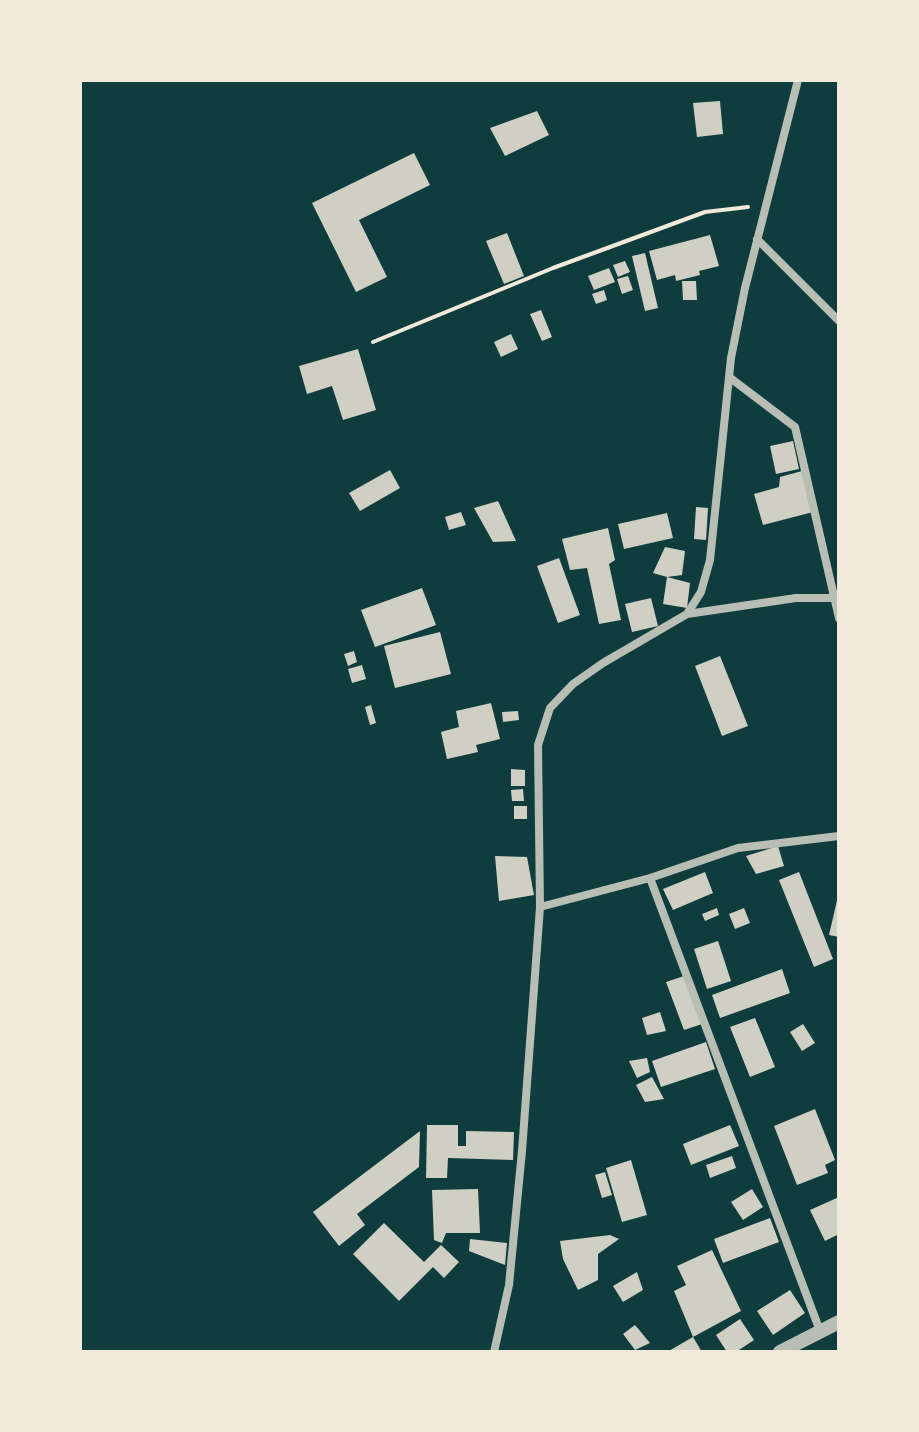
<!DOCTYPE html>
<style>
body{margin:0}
#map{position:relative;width:919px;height:1432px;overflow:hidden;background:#0f3d3e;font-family:"Times New Roman",serif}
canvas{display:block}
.frame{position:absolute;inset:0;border:82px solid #f1e9da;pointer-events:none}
</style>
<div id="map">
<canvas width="919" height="1432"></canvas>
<div class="frame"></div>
</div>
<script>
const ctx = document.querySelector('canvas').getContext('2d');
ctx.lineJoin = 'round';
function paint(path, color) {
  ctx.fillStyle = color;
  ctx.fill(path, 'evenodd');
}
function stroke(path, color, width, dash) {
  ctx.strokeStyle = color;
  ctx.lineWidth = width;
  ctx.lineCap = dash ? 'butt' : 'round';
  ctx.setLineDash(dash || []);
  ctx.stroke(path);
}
const building = new Path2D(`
 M720 101 723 134 697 137 693 103Z
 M537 111 549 135 505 156 490 128Z
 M414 153 430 185 359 220 387 277 356 292 312 203Z
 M507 233 524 276 504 284 486 241Z
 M710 235 719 266 699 271 700 275 676 281 675 275 657 280 649 251Z
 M645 253 658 308 645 311 632 256Z
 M625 261 630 272 618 277 613 265Z
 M609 268 615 282 594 290 588 276Z
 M628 276 633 290 622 294 617 279Z
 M682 281H696L697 300H683Z
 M604 290 607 300 596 304 592 294Z
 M541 310 552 337 542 341 530 314Z
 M511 334 518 349 501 357 494 342Z
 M358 349 376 410 343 420 332 386 307 394 299 366Z
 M793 441 799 469 776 474 770 446Z
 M390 470 400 488 360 511 349 493Z
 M802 471 813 512 763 525 754 494 779 487 780 477Z
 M498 501 516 541 493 542 474 508Z
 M696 507 708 508 706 540 694 539Z
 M461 512 466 525 449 530 445 517Z
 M667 513 673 538 624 549 618 524Z
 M608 528 615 560 609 564 621 620 599 624 587 568 570 570 562 539Z
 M665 547 685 551 682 575 667 577 690 583 687 608 663 604 667 577 653 573Z
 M559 558 580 615 558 623 537 566Z
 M422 588 436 625 375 647 361 610Z
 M651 598 658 626 632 632 625 604Z
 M440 632 451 674 395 688 384 646Z
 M354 651 357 662 348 666 344 654Z
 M720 656 748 726 722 736 695 666Z
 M362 665 366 679 352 683 348 669Z
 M491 703 500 739 476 745 478 752 447 759 441 732 459 727 456 711Z
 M371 705 376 723 370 725 365 707Z
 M518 711 519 720 503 722 502 712Z
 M511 769 525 770V786H511Z
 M523 789 524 801H512L511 790Z
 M514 806H527V819H514Z
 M778 846 784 866 756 874 746 856Z
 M495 856 527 857 534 895 499 901Z
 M705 872 713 893 673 910 663 889Z
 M799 872 833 959 814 967 779 880Z
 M838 896H839V937L829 935Z
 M717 908 719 915 705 921 702 914Z
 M744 908 750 923 735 929 729 914Z
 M718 941 731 981 707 989 694 949Z
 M782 969 790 993 720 1018 712 995Z
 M684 976 702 1024 684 1030 666 982Z
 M660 1012 666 1031 647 1035 642 1018Z
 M755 1018 775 1067 750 1077 730 1027Z
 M803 1024 815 1043 802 1051 790 1032Z
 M706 1042 715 1069 661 1087 652 1061Z
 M647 1058 650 1072 637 1078 629 1061Z
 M652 1077 664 1099 645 1102 636 1085Z
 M815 1109 835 1160 825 1165 828 1173 797 1185 774 1126Z
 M427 1125H458V1146H466V1131L514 1132 513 1160 448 1158 447 1178H426Z
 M730 1125 739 1146 691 1165 683 1144Z
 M420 1131 419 1167 357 1214 365 1225 339 1246 313 1212Z
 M732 1156 736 1168 710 1178 706 1165Z
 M631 1160 647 1215 622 1222 606 1168Z
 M605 1172 612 1195 602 1198 595 1175Z
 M478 1189 480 1233H446L442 1243 434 1240 432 1190Z
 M752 1189 763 1207 743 1220 731 1202Z
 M839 1197V1234L825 1241 810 1210Z
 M770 1218 779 1242 723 1263 714 1239Z
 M384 1223 424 1262 441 1245 459 1262 444 1278 433 1267 399 1301 353 1254Z
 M610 1235 619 1239 598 1254V1280L578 1290 563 1259 560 1241Z
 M470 1239 507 1243 505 1265 469 1251Z
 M712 1250 741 1311 693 1337 674 1291 686 1285 677 1266Z
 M637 1272 643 1290 623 1302 613 1286Z
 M790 1290 805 1313 773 1335 757 1311Z
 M740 1319 754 1340 736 1352H727L716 1335Z
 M635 1325 650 1343 635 1350 623 1334Z
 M693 1337 702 1352H667Z`);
const path = new Path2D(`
 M373 342 553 268 705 212 748 207`);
const minor = new Path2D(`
 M757 239 839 321
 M729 377 795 427 839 618
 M687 614 796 598H834
 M650 878 820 1331
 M540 907 650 878 738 848 839 836
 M494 1352 509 1285 522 1151 540 907 538 745 550 708 573 684 603 663 687 614 701 592 710 560 731 358 745 288 798 80`);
const tertiary = new Path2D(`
 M780 1352 839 1322`);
paint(building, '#cfcfc3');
stroke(path, '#f1e9da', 4);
stroke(minor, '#b8beb3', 8);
stroke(tertiary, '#b8beb3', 14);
</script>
